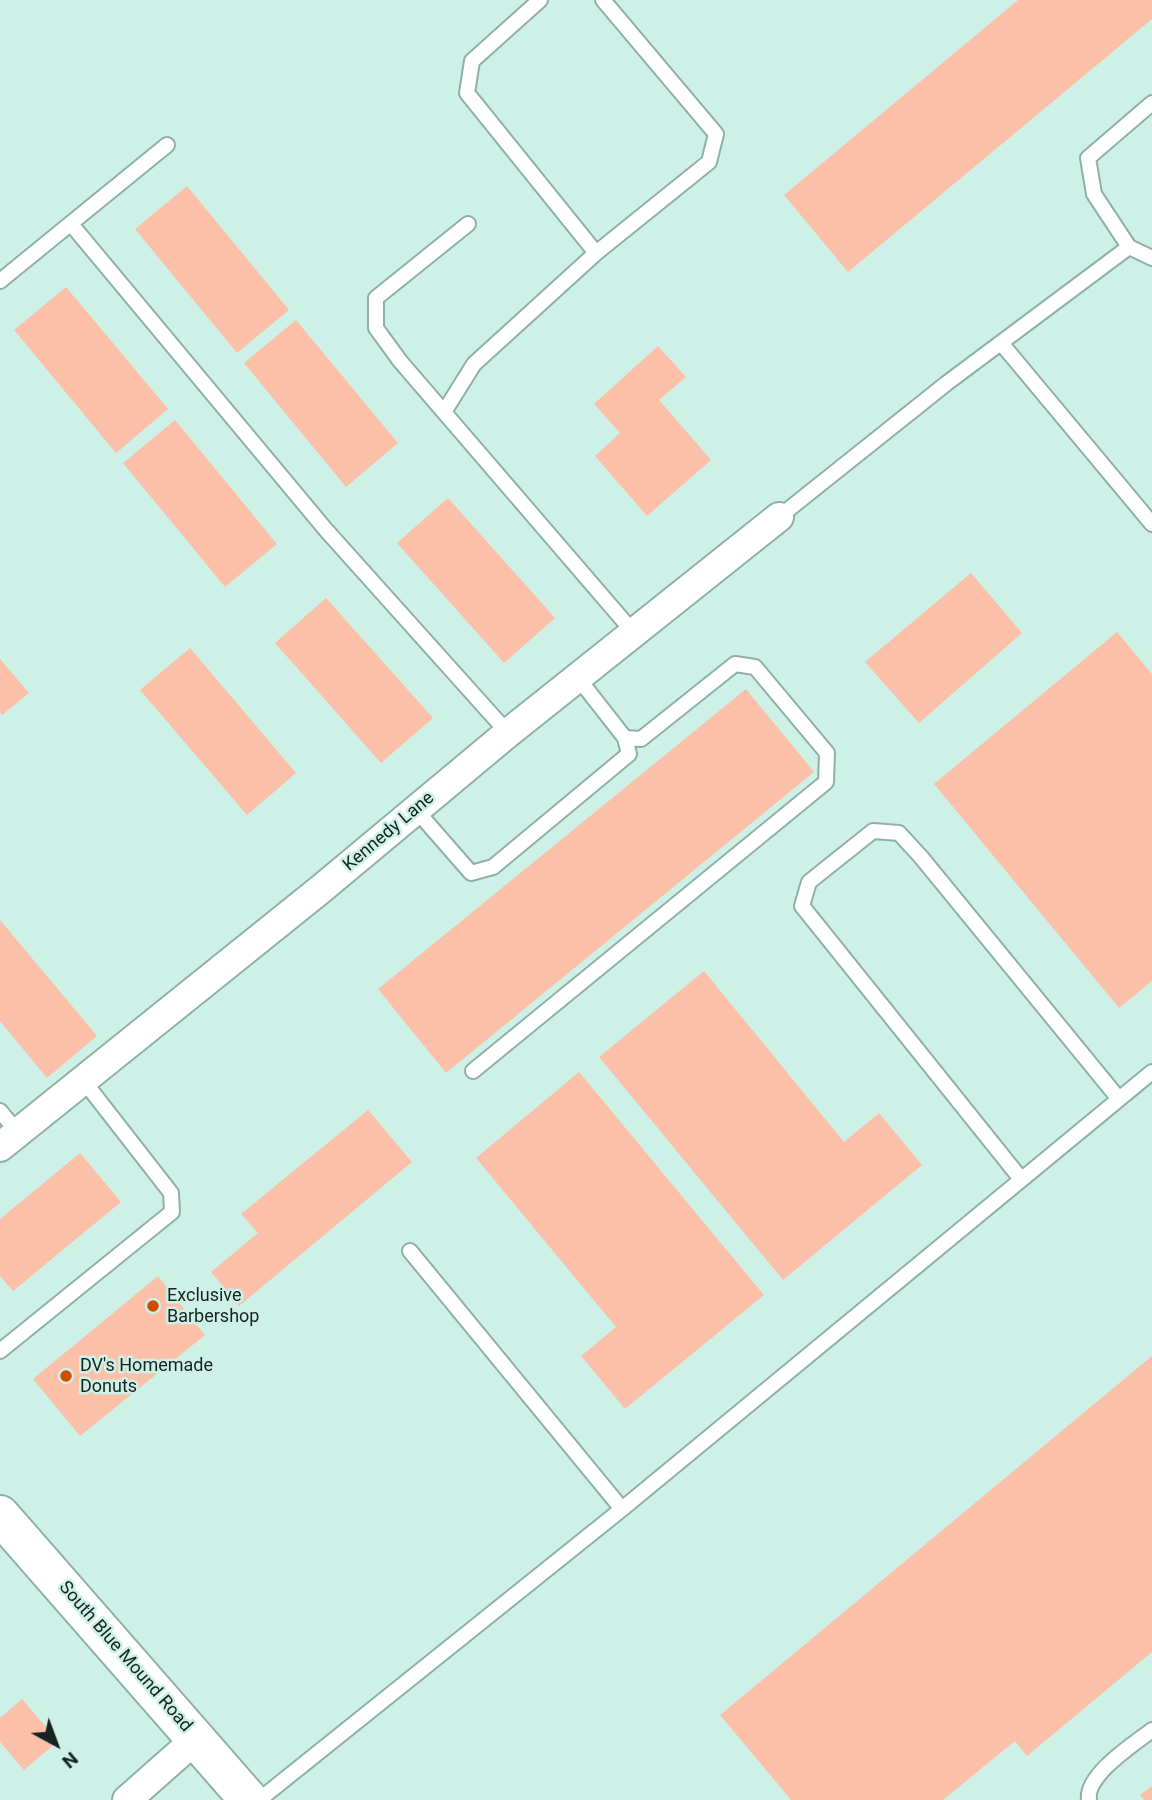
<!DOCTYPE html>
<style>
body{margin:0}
#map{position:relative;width:1152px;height:1800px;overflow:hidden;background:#cef1e7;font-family:Roboto,sans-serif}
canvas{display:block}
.north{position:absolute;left:21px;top:1709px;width:70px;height:70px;-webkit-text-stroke:5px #cef1e7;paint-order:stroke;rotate:139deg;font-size:19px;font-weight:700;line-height:28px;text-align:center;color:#172320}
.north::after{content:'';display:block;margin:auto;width:24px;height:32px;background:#172320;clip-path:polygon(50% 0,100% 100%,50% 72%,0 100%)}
</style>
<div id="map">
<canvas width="1152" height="1800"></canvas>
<div class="north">N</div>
</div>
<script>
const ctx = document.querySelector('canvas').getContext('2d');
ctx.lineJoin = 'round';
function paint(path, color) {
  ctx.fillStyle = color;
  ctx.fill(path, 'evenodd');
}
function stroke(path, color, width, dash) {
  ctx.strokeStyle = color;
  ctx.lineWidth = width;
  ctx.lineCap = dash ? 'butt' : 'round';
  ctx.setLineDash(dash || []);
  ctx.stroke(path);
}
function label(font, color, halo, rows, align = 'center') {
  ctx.font = font + ' Roboto,sans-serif';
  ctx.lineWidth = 5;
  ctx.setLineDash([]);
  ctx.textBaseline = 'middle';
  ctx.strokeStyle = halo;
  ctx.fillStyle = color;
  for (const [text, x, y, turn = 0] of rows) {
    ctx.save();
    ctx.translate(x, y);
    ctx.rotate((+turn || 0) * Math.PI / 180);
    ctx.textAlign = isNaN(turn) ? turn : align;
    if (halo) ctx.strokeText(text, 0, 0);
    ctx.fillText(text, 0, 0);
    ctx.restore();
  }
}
const building = new Path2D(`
 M1018 0H1152V19L848 272 784 195Z
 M187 186 289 310 237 353 135 229Z
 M66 287 168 409 116 453 14 330Z
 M296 320 398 443 346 487 244 363Z
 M658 346 686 377 659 400 711 460 647 516 595 456 620 433 594 404Z
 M175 420 277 544 225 587 123 463Z
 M448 498 555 618 504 663 397 543Z
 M971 573 1022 633 919 723 865 662Z
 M326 598 433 718 381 763 275 643Z
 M1117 632 1152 674V981L1119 1008 934 784Z
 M190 648 296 773 247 815 140 690Z
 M0 659 29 693 2 715 0 712Z
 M746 689 814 772 446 1073 378 989Z
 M0 920 97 1036 47 1078 0 1021Z
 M704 971 844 1142 879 1113 922 1165 783 1280 599 1057Z
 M579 1072 764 1295 625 1409 581 1356 616 1327 476 1158Z
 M368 1110 412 1162 239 1306 211 1272 258 1233 241 1214Z
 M80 1153 121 1202 13 1291 0 1276V1219Z
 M158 1276 205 1335 80 1436 33 1379Z
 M1152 1356V1652L1027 1756 1015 1741 943 1800H791L720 1715Z
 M22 1699 58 1741 24 1770 0 1742V1718Z
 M1152 1786V1800H1144L1140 1795Z`);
const service = new Path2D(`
 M540 0 472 61 467 93 596 253
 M71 224 326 530 508 733
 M468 224 376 298V328L400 361 634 633
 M1129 247 1094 194 1088 158 1152 103
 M0 281 167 145
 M1001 343 1152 524
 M444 412 474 364 596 253 709 162 716 134 603 0
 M779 517 947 383 1129 247 1152 258
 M416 810 471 873 493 867 629 754 625 738 578 678
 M473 1071 826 782 827 753 755 667 735 664 641 739 625 738
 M0 1111 18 1133
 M1021 1179 802 906 809 882 873 831 899 833 921 857 1119 1099
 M410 1251 622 1509
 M0 1351 172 1212 171 1193 83 1080
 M259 1800 622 1509 1152 1072
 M1089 1800C1085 1775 1134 1744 1152 1730`);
const minor = new Path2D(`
 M0 1147 321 889 508 733 779 517
 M127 1800 196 1739`);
const secondary = new Path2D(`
 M0 1515 249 1800`);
const markers = [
 [153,1306,7,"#d14d00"],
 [66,1376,7,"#d14d00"]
];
const streetNames = [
 ["Kennedy Lane",389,832,-40],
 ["South Blue Mound Road",125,1657,49]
];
const poiNames = [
 ["Exclusive",167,1296],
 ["Barbershop",167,1317],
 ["DV's Homemade",80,1366],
 ["Donuts",80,1387]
];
paint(building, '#fcbfa8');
stroke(service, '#90b0a7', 18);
stroke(minor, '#90b0a7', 32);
stroke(secondary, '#90b0a7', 42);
stroke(service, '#fff', 14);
stroke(minor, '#fff', 28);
stroke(secondary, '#fff', 38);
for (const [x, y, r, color] of markers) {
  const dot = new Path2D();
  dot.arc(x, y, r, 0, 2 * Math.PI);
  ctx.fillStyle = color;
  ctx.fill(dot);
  stroke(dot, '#cef1e7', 2.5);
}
label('18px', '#172320', '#cef1e7', streetNames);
label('18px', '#172320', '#cef1e7', poiNames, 'left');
</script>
